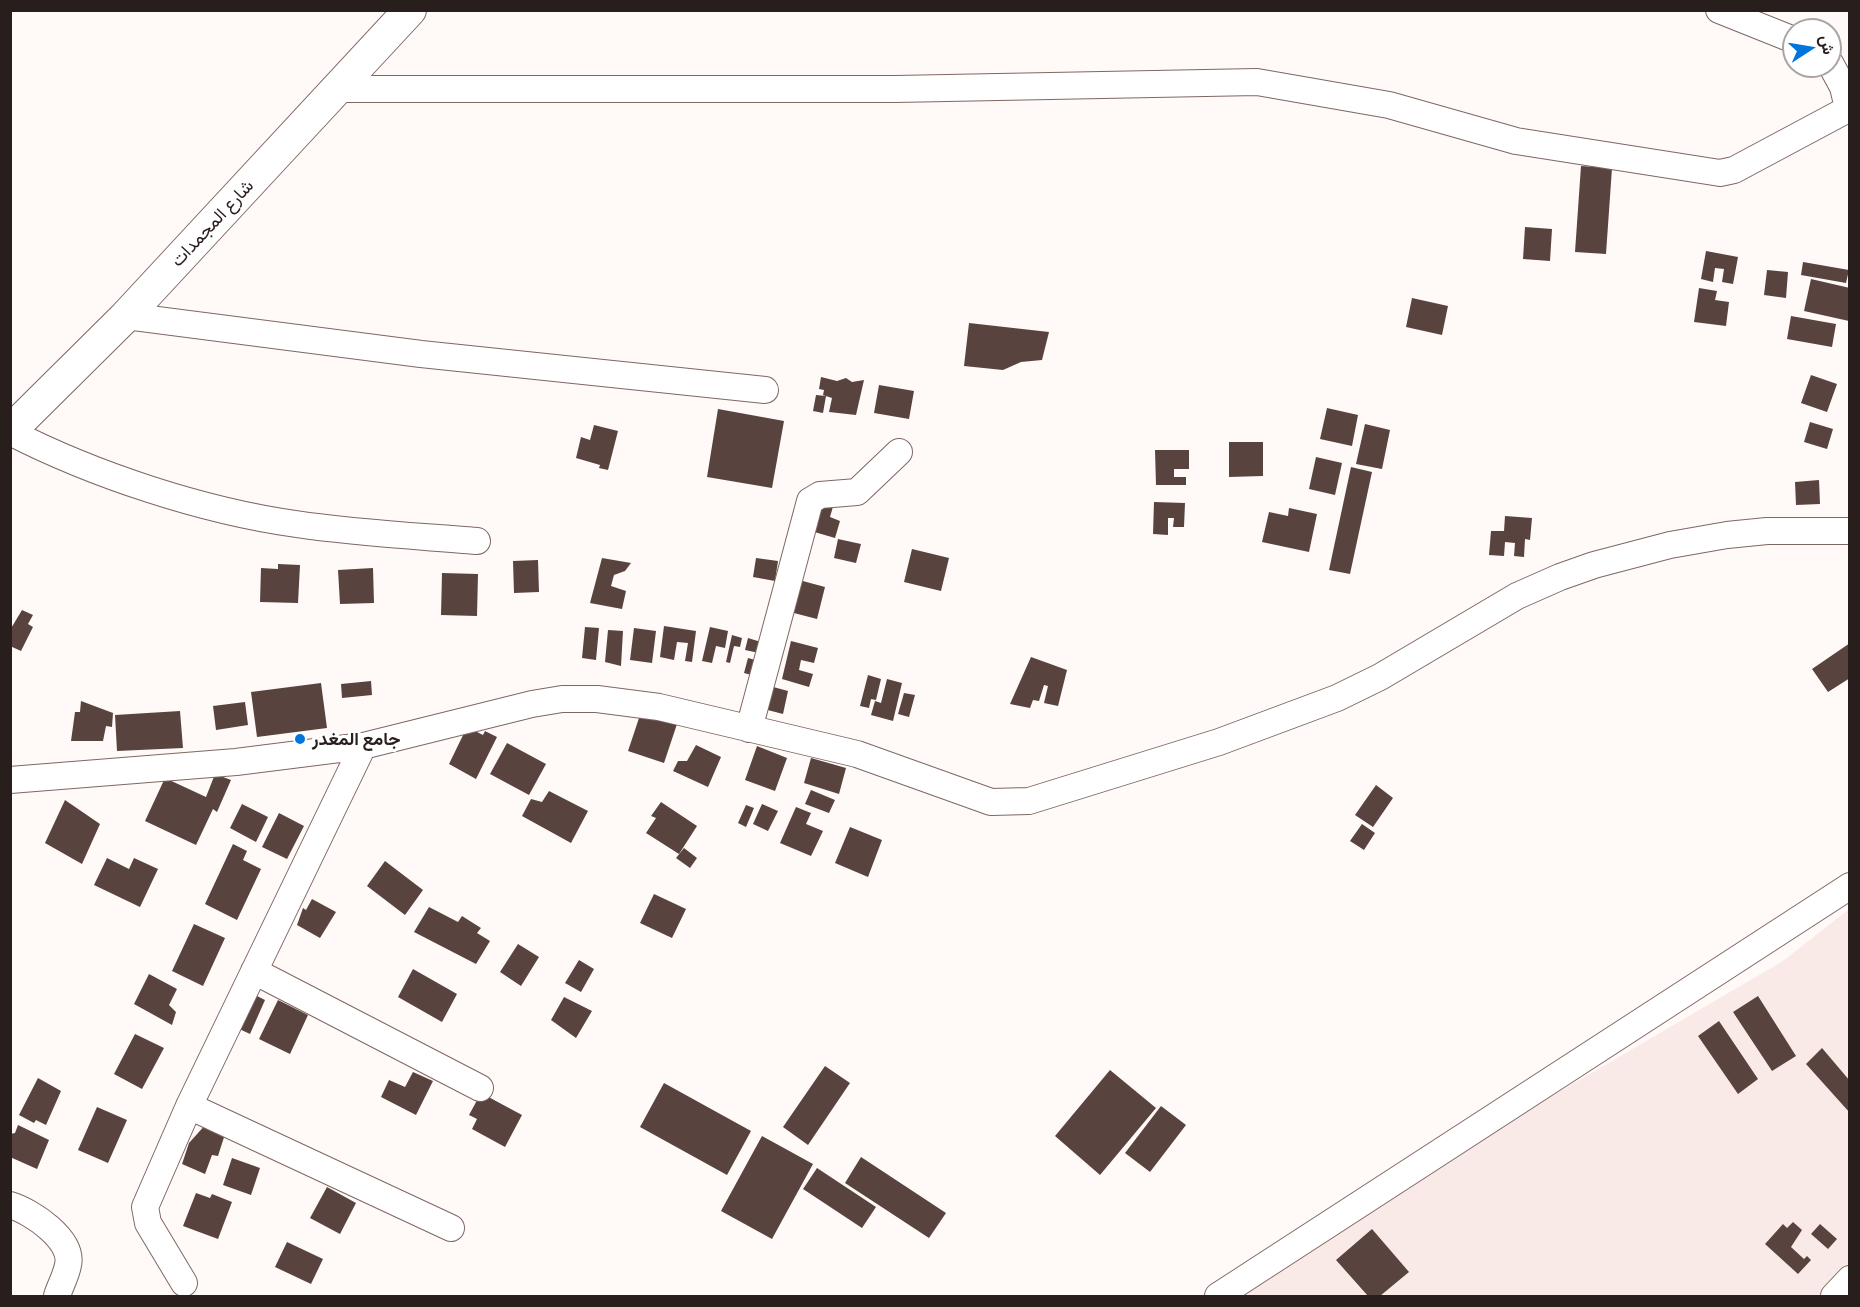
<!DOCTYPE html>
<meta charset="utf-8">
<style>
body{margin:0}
#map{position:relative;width:1860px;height:1307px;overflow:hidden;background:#fff9f8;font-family:Commissioner,Vazirmatn,sans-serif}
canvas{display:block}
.frame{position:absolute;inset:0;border:12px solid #281e1c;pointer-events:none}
.north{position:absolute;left:1782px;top:18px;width:60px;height:60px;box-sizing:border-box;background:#fff;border:2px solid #a9a5a4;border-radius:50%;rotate:78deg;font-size:16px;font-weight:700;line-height:24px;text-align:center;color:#281e1c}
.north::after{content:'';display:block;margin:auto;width:21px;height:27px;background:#0275dd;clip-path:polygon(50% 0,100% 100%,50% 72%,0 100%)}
</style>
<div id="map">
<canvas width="1860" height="1307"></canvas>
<div class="frame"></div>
<div class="north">ش</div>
</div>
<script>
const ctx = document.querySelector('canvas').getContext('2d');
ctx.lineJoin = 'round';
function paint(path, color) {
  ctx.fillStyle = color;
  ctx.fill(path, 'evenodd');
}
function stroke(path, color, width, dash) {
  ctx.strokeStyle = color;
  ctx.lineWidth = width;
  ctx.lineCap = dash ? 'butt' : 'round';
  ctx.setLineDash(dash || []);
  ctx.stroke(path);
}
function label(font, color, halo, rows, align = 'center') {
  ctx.font = font + ' Commissioner,Vazirmatn,sans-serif';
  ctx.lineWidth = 6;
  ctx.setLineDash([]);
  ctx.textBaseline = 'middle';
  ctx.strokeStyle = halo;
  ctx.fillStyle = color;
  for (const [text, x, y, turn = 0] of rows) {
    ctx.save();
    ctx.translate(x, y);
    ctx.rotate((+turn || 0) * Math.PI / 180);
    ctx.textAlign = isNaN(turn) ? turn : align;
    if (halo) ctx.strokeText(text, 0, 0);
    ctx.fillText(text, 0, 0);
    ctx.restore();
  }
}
const built = new Path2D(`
 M1849 909V1296H1224L1388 1192 1783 961Z`);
const building = new Path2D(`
 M1581 166 1612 168 1606 254 1575 252Z
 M1525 227 1552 229 1550 261 1523 259Z
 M1706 251 1738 257 1733 284 1722 282 1724 269 1715 268 1713 282 1701 279Z
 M1803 262 1849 270 1846 283 1801 275Z
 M1767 270 1788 272 1786 298 1764 295Z
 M1811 279 1850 288 1849 321 1804 311Z
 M1699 288 1717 291 1715 300 1729 302 1726 326 1694 322Z
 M1412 298 1448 306 1442 335 1406 327Z
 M1791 316 1836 324 1832 347 1787 339Z
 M969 323 1049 332 1042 360 1021 362 1003 370 964 366Z
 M1811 375 1837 384 1827 412 1801 403Z
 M821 377 837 381 846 378 852 382 864 380 856 415 829 412 832 398 823 395 824 390 819 389Z
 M879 385 914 391 909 419 874 413Z
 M816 395 826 396 823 413 813 411Z
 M1327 408 1358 415 1352 446 1320 439Z
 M718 409 784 421 772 488 707 477Z
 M1810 422 1833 429 1827 449 1804 442Z
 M1365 424 1390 430 1382 469 1356 464Z
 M594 425 618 431 608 470 599 468 600 465 576 458 581 437 590 440Z
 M1229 442H1263V476L1229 477Z
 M1155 450H1189V469H1174V477H1186V485H1156Z
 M1316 457 1342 463 1335 495 1309 489Z
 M1351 467 1372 472 1350 574 1329 570Z
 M1819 480 1820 504 1796 505 1795 482Z
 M821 499 834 503 830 517 840 521 835 538 811 531Z
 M1154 502 1185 503 1184 527H1173L1174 518H1168V535L1153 534Z
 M1289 508 1317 514 1309 552 1262 542 1269 512 1288 516Z
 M1505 516 1532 518 1530 540 1525 539 1524 557 1514 556 1515 543 1505 542 1504 556 1489 555 1491 531H1504Z
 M838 539 861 544 856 563 834 558Z
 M912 549 949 558 941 591 904 582Z
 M602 558 631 563 625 571 614 575 611 586 626 591 622 609 590 603Z
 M756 558 778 561 775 581 753 577Z
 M538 560 539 592 514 593 513 561Z
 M278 564 300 565 298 603 260 602 261 568 278 569Z
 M373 568 374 603 340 604 338 570Z
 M442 573 478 574 477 616 441 615Z
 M799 580 825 587 817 619 790 612Z
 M22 610 33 615 28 624 33 627 21 651 10 646V630Z
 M664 626 696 631 692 662 685 661 688 643 677 642 674 660 660 657Z
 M585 627 599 628 596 660 582 658Z
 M710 627 728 631 725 648 716 646 712 663 702 661Z
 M634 628 656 631 652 663 630 660Z
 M608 630 623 631 621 666 605 662Z
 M732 635 742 638 740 647 734 646 730 663 726 662Z
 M748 638 761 642 759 653 745 650Z
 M791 641 818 648 814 663 801 660 799 670 813 674 809 687 782 679Z
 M1850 643V678L1828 692 1812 669Z
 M1031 657 1067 670 1058 706 1044 703 1048 686 1044 685 1039 701 1033 700 1030 708 1010 704Z
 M748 658 759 661 755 676 744 673Z
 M868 675 881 679 876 700 871 699 869 708 860 706Z
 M887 679 902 683 893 721 871 715 875 701 881 703Z
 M371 681 372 695 342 698 341 684Z
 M321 683 327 728 257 737 251 692Z
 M766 685 788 691 783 714 760 708Z
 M904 693 915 695 909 717 898 714Z
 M81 701 113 713 112 727 106 726 103 741H71L75 712H80Z
 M245 702 248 725 216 730 213 706Z
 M180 711 183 748 117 751 115 715Z
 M641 712 677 724 664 763 628 751Z
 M467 727 483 735 485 731 497 737 476 779 449 764Z
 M507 743 546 764 529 795 490 774Z
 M696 745 721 757 708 787 673 771 678 761H687Z
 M757 746 787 758 775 791 745 780Z
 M811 758 846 768 839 794 804 783Z
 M215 774 231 780 217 812 213 809 196 845 145 821 165 778 206 797Z
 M1376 785 1393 798 1373 827 1355 815Z
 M811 790 835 800 829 813 805 804Z
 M549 791 588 811 571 843 522 816 531 799 542 802Z
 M65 800 100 824 82 864 45 843Z
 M661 802 697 826 679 854 646 833 656 818 651 816Z
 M242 804 268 817 256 842 230 828Z
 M762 804 778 811 768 831 753 824Z
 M746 805 754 808 746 827 738 823Z
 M796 807 811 813 806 824 823 831 811 856 780 843Z
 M279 813 304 826 287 859 262 847Z
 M1362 824 1375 833 1364 850 1350 841Z
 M850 827 882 840 868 877 835 863Z
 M233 844 247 851 243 860 261 869 237 920 205 904Z
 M684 848 697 858 690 868 676 858Z
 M107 858 129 869 134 858 158 869 140 907 94 885Z
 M385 861 423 890 405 915 367 886Z
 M654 894 686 909 672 938 640 923Z
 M312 899 336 912 320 938 297 925 303 908 306 910Z
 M429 907 458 922 462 916 481 928 477 933 490 941 476 964 414 932Z
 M194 924 225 938 203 986 172 971Z
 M518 944 539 957 521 986 500 972Z
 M579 960 594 969 581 992 565 983Z
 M413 969 457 994 442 1022 398 997Z
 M149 974 177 989 169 1005 176 1012 172 1025 134 1004Z
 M249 992 265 1000 250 1034 233 1026Z
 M1758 996 1796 1056 1772 1071 1733 1012Z
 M564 997 592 1011 576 1038 551 1020Z
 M278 1000 308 1015 290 1054 259 1039Z
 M1719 1021 1758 1079 1738 1094 1698 1036Z
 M135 1034 164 1048 142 1089 114 1074Z
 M1822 1048 1850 1081V1113L1806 1064Z
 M825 1066 850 1083 808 1145 783 1127Z
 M1110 1070 1156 1108 1100 1175 1055 1136Z
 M413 1072 433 1081 416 1115 381 1097 389 1080 405 1087Z
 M38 1078 61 1091 46 1125 36 1120 34 1123 19 1115Z
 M664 1083 751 1131 727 1175 640 1127Z
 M481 1093 522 1115 505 1147 472 1129 477 1119 469 1115Z
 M1161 1106 1186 1125 1150 1172 1125 1153Z
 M97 1107 127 1120 108 1163 78 1150Z
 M207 1123 226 1131 218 1156 212 1155 205 1174 182 1164 189 1143Z
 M18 1125 49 1140 37 1169 10 1157V1134L15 1133Z
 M762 1136 813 1164 772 1239 721 1211Z
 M861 1157 946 1213 929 1238 845 1183Z
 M232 1158 260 1168 251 1195 223 1185Z
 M817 1168 876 1207 862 1228 803 1189Z
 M327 1187 356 1203 340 1234 310 1218Z
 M196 1193 210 1198 212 1194 232 1202 218 1239 183 1226Z
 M1793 1222 1802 1230 1791 1247 1804 1259 1807 1256 1811 1260 1798 1274 1765 1244 1783 1224 1787 1228Z
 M1820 1224 1837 1239 1828 1249 1811 1234Z
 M1372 1229 1409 1272 1380 1296H1368L1336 1260Z
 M287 1242 323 1259 311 1284 275 1267Z`);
const minor = new Path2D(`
 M1719 10 1794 40
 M1830 63 1843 87 1848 108
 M336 89H895L1257 82 1389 105 1516 141 1720 173 1734 170 1850 108
 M126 316 421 354 765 390
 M10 432C94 475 203 511 296 524 356 533 417 536 477 541
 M749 729 810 501 820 495 857 492 899 452
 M10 780 236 762 363 746 532 704 562 699H597L659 707 857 754 991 802 1029 801 1219 742 1337 698 1380 677 1517 596 1560 577 1594 565 1670 545 1727 535 1767 531H1850
 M254 971 480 1088
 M189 1106 451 1228
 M10 1205C31 1211 74 1240 68 1265 66 1276 60 1286 57 1296
 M184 1283 148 1223 145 1207 189 1106 363 746
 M1218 1296 1850 886
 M1834 1296 1850 1279`);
const major = new Path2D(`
 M10 431 126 316 410 10`);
const markers = [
 [300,739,6,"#0275dd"]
];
const streetNames = [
 ["شارع المجمدات",212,223,-47]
];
const poiNames = [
 ["جامع المغدر",312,739]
];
paint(built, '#faeae7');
paint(building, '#59433f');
stroke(minor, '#7f6762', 28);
stroke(major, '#7f6762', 34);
stroke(minor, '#fff', 26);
stroke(major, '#fff', 32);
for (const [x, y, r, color] of markers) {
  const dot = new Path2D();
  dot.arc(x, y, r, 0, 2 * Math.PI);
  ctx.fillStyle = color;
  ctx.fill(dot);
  stroke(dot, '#fff', 2);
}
label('18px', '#281e1c', '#fff', streetNames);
label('bold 18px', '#281e1c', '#fff', poiNames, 'left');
</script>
